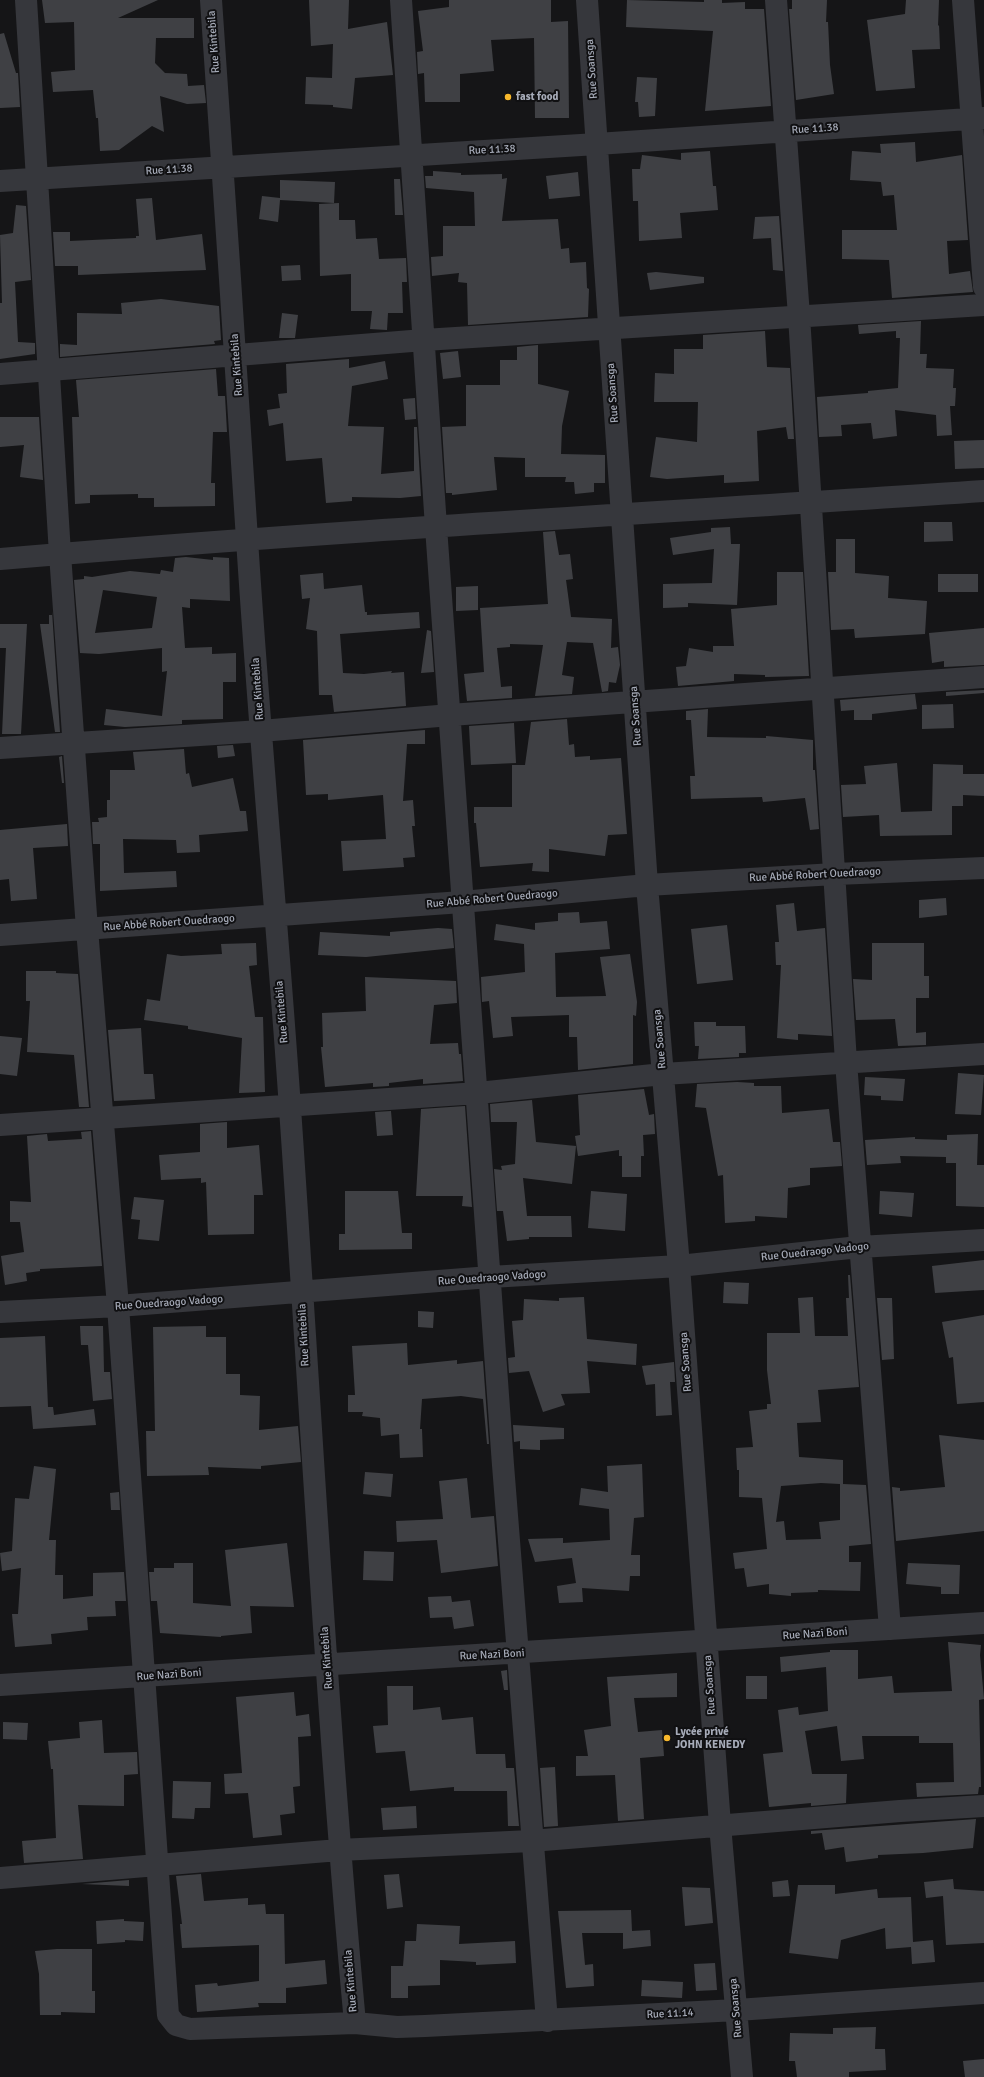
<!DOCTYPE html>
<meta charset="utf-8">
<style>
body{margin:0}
canvas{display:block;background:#151517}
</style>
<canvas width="984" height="2077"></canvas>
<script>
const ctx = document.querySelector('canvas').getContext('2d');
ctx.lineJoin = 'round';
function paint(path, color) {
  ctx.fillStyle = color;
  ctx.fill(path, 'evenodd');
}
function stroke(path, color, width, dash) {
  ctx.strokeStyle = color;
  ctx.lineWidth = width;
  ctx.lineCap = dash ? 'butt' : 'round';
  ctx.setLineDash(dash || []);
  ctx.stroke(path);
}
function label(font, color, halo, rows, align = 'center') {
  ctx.font = font + ' Signika,sans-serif';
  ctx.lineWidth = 4;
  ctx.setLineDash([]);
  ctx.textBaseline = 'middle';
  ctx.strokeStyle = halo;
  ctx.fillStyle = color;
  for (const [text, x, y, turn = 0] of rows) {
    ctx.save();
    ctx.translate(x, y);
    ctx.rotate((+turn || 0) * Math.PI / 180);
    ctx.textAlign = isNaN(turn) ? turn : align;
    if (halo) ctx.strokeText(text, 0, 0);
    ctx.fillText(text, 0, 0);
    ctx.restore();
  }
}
const building = new Path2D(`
 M42 0H158L118 18H194V38H156L155 63 165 73 187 74 188 86 204 85 206 103 187 104 160 96 164 132 152 126 119 150 100 151 98 118H96L93 90 53 92 51 72 75 70 74 22 45 23Z
 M309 0H349L348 29 387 22 393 75 355 78 352 109 333 107V105L305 104 306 77 332 78 333 44 311 46Z
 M449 0H551V22L568 21 569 118H535L534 38 491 40 494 71 460 74V102H425L424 73 418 74 417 52 423 51 418 11 449 7Z
 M627 0 704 2V0H722V3L745 2V9H764L771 106 705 111 713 31 626 27Z
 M792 0H827L826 22H828L830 65 834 94 796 100 789 9H792Z
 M906 0H939L938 26 939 25 940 49 912 50 915 88 876 91 867 20 905 14Z
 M4 33 16 73H18L20 107 0 108V34Z
 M637 77 657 78 655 116 639 117 638 102H635Z
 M915 142 916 162 962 155 968 240 947 241 949 274 970 271 973 292 892 298 889 260 842 259V230H897L894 195 883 196 881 182 850 180 852 151 881 153 880 144Z
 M710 151 713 186H716L718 210 680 213 682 238 639 241 638 201H633L632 169H640L642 155 681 160V153Z
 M433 171 461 173V175L502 174V179L507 178 502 221 558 219 561 249 569 248 570 263 586 262 587 288 589 289 588 317 468 325 467 283 458 282 459 273 432 276 431 257 443 256V226H475L474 192 426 188 425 176H433Z
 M578 172 580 196 549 199 546 176Z
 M394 179H400L403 215H395Z
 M280 180 335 182 334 203 280 200 278 222 259 219 262 196 280 198Z
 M152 198 156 240 202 234 206 270 78 275V266H55L53 232H70V241L136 238V236H139L136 199Z
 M339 203V220H355L356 239 377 238 379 259 406 258 407 282H402L403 313H388L387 330 370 329 372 311H351V274L320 276 319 204Z
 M16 205 26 206 31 280 15 282 18 342 35 343V354L0 359V303H2L0 235 13 233Z
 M779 216 783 271 773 270 771 238 753 239 755 217Z
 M300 265 301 280 282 281 281 266Z
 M656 272 704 277V283L650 290 647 273Z
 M161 299 219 306 221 340 214 341 215 344 60 357V344L77 345V313L122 314 121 303Z
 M282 313 298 315 295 338H279Z
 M921 321 920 354H927L926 368 954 369 953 388H956L955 406H950L952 435 937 436 936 415 895 410 897 436 873 439 871 423 841 425 842 436 819 437 817 397 868 393V391L898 388 900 338H896V331L859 334 858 325Z
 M765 331 767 367 790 368 794 439H788L786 427 757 431 759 481 724 483V475L667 479 650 477 656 437 697 442 698 402H654L655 373 674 374V349H703V335Z
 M538 345V384L569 391 562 426 561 454 605 455V483H594V492L575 494 574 482H565L566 477H525V458L494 457 497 490 452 495V493H446L442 427 466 426V385H500V360H517V347Z
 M458 351 461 377 443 379 440 353Z
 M349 359V368L385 361 388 379 352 386 348 426 384 427 381 474 414 471V427H417L421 496 400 498 352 497V501L326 503 322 458 286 461 283 423 269 426 267 410 280 408 278 394 287 393 286 364Z
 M216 369 218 396H225L227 432H213L211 483H215V506L154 507V498H138V494L90 495V503L75 504 72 417H79L76 380Z
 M415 398 416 419 405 420 403 399Z
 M0 417H39L43 480 20 477 24 445 0 447Z
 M984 440V468L955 469 954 441Z
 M924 522H952L953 541 924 542Z
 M730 527 731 544H740L737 605 688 603V607L663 608V584L712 583 714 549 673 555 670 538 711 532V528Z
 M555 531 559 555 570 554 573 579 566 580 571 617 612 619 611 648 618 647 620 665 616 683 609 682 608 691 602 692 593 643 567 642 562 675 574 677 572 694 535 696 543 645 510 644V647L497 648 501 687 512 686V698L467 701 464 674 484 672 480 608 548 604 543 532Z
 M836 539H855V573L889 576 888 598 927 601 925 634 855 638 854 629 831 630 828 572H836Z
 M186 557 213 560V557L229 558 230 601 190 599V608L182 607 185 648 212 647V654L236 653V682H223V719L182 720V724L125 727 104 725 106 709 162 716 167 671 162 672V648L99 654 80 653 74 580 84 579V576L92 577 130 571 160 574 161 570 173 572 175 558ZM103 590 157 597 152 628 95 633Z
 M777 572H803L809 676 765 677V675L734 674V681L678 686 676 667 686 666 689 648 713 652V646H734L731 609 777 605Z
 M323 573 324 589 362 585 365 612H367V615L419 612 420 628 340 634 343 673 364 674 392 671 391 673 404 672 406 706 334 712 332 695H319L317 631 306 629 310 598 302 599 300 575Z
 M938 574H978V592H938Z
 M478 586V610L456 611V587Z
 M52 611 60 732H55L40 624H49V615H52Z
 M0 624H27L21 734H2L6 648H0Z
 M984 628V665L944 667V661L932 663 929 633Z
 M427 630 431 631 434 672 421 673Z
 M984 690V693L946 696V692Z
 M915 694 917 709 872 714V720H854V710L841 711 840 700Z
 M953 704 954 728 922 729V705Z
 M708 709 707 737 766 738V736L813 740V770H815L819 829 810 830 805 798 763 802 762 797 691 799 690 776H695L691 720H686V711Z
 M567 719 569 745 574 744 575 757 590 756V760L621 758 627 834 608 835 605 856 549 849V872L532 871 533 863 480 867 476 823H474V807H512V765H525L531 722Z
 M514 723 516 763 471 765 469 726Z
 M425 730V744H407L403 801 413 800 415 826H412L415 857 403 858 404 867 343 871 341 841 386 839 383 795 328 800V794L306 795 303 740Z
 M233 745 235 756 218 758 217 746Z
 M184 749 186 774 189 773 192 787 233 778 240 811H246L248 831 199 835 200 852 177 853 176 840 123 839 124 873 176 871 177 887 100 891V844H93L92 822H99L98 818 107 817V800H110V770H135L133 752Z
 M62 756 64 783H62L59 757Z
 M897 763 901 812 932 811 933 764 963 765V774H984V796L963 795V806H952V835L880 836 879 815 843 817 841 785 866 784 864 766Z
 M67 824 68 846 33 848 37 899 11 901 9 879 0 880V830Z
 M946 898 947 915 919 918V900Z
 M794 903 797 931 825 928 832 1036 798 1034V1040L777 1038 781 965H776L775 942H779L776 905Z
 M579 912 580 923 607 921 610 949 555 953 556 997 606 996 600 957 630 954 637 1002 636 1016 633 1015V1064L578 1070 577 1037H569V1015L511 1017 513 1036 493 1038 489 1001 482 1002 481 977 525 972 524 944 494 940 496 924 535 930V923L558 921V913Z
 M727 925 733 980 697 984 691 929Z
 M438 928 452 929 454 948 366 957 318 955 320 932 390 936V932Z
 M256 943 257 965 249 966 255 1017H263L265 1092 239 1093 242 1038 188 1029V1026L144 1020 147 999 160 1001 167 954 181 956 222 954 221 944Z
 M872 943H924V976H929V998H916V1033L926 1032V1045L898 1046 895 1019 856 1020 853 979 872 980Z
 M26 971H56V973L78 974 89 1107H79L74 1055 27 1052 30 1001H26Z
 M365 977 456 981 457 1003 434 1005 430 1044 458 1043 459 1054H461L463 1081 423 1084V1079L389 1083V1086L373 1087V1083L325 1087 321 1047H323L322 1013 366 1011Z
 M694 1022H716V1026H745L746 1053H739V1057L698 1059 699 1046H695Z
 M141 1028 144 1074H153L155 1099 114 1101 108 1030Z
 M0 1036 22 1038 17 1076 0 1074Z
 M958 1073 984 1075 981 1115 955 1114Z
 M865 1077 905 1079 903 1101 881 1100V1096L864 1095Z
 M737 1082 754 1083V1086H781L782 1113 829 1109 833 1142H840L842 1166 810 1168V1185L788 1188 787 1218 755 1216V1221L725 1223 723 1175 718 1176 706 1108 695 1107 697 1084Z
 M644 1089 649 1115 654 1114 655 1134 643 1135 644 1156H641V1177H622V1156H619V1150L578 1156 575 1136 580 1135 578 1095Z
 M532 1100 536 1142 576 1146 572 1184 523 1178 527 1216H571L572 1237H529V1239L507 1241 503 1211H497L494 1169 502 1170 501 1166 515 1164 517 1122H491L490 1104Z
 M465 1106 472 1207 462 1206 463 1196H416L421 1109Z
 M391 1111 393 1135 377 1136 375 1112Z
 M227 1122V1148L259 1145 263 1195H254V1234L208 1235 206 1182 201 1183V1178L161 1180 159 1155 200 1152V1124Z
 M91 1131 102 1266 40 1269V1271L26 1273 27 1281 5 1285 1 1256 24 1252 20 1222H10V1201L31 1202 27 1136 47 1134 48 1141 82 1139 81 1132Z
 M978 1134 977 1165H984V1207L956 1206V1163H946V1157L900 1156 901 1163 867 1165 865 1140 915 1137V1139L947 1140V1135Z
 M345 1191H398L402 1233H412V1249L339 1250V1234H345Z
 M591 1191 627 1194 625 1231 588 1228Z
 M880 1191 914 1193 912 1217 879 1214Z
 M134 1197 164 1200 159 1241 138 1239 140 1220 131 1219Z
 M984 1260V1290L935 1293 932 1266Z
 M848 1275H850L859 1387 818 1390 821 1422 797 1423 799 1457 843 1460V1484L866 1485 871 1544 849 1546V1562H861L860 1591 818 1590V1592L791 1593V1596L769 1594V1584L747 1587 744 1568 735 1569 733 1553 767 1549 762 1498 739 1497V1470H737L736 1448 753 1447 749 1411 767 1409V1404H771L767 1370V1333H800L798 1298 813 1297 815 1336H848L846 1298H849ZM821 1483 840 1484V1520L819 1522 821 1539 786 1540 784 1521 776 1522 781 1486Z
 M724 1282 749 1283 748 1304 723 1303Z
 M584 1297 587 1339 637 1344 636 1365 587 1361 590 1393 561 1394 565 1405 543 1412 529 1371 509 1373 508 1358 515 1357 512 1321 523 1320 524 1299 559 1301V1298Z
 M877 1298H892L894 1359 882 1360Z
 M418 1311 434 1312 433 1328 418 1327Z
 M984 1315V1402L957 1404 953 1357 949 1358 942 1322Z
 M80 1326H103L104 1372H110L112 1399 93 1401 88 1345H81Z
 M206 1326V1337H226V1374H240V1395L260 1396 259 1430 298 1426 301 1462 261 1466V1469L208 1467 209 1475 147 1476 146 1431H155L153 1327Z
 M45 1336 48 1407H53L54 1415 94 1409 96 1425 33 1429 31 1406 0 1407V1338Z
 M407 1343 408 1365 457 1360V1364L483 1361 489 1444H487L483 1399 461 1396 422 1399 420 1429H422L423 1457 400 1458 399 1434 381 1436 380 1418 362 1416 363 1412H348V1395H355L352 1346Z
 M674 1362 675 1382H670L672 1415 656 1416 655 1384 646 1385 642 1366Z
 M513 1425 564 1428V1439L540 1440V1450L520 1449V1441L514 1442Z
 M939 1435 984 1440V1531L896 1541 892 1487 900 1488V1491L945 1487Z
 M642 1464 644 1517 634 1518 631 1555H640V1576H630L629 1591 582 1588 583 1602 559 1603 557 1586 576 1583 572 1558 535 1562 528 1539 563 1538V1543L610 1540 609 1509 579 1505 581 1488 608 1492 607 1466Z
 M34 1466 56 1469 49 1540H56L55 1575H63V1599L93 1596V1573L124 1572 126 1601H115L116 1616 87 1617 88 1630 51 1634 52 1644 15 1647 12 1614H18L21 1568 2 1571 0 1553 12 1551 15 1498 29 1499Z
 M365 1472 393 1474 391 1497 363 1494Z
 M467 1478 471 1518 494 1516 498 1566 441 1573 437 1540 397 1542 396 1521 443 1519 439 1481Z
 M119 1492 120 1510H111L110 1493Z
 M287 1543 294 1607 250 1606 252 1633 221 1636V1637L160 1633 157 1601H151L149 1572H154V1568H174V1563H193V1603L231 1606 225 1550Z
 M364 1551 394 1552 393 1581 363 1580Z
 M908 1563 960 1565 959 1594H941V1587L906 1584Z
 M451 1596 452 1602 470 1600 474 1626 454 1629 452 1617 430 1618 428 1597Z
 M948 1642 981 1645 980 1655 984 1699 979 1700 981 1787H979L978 1794 917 1797 916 1783 954 1782 953 1743H919V1736H862L864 1759 841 1761 837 1726 805 1731 812 1774H847L846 1803 811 1806V1803L769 1807 763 1754 783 1752 778 1710 798 1707 799 1715 828 1711 826 1667 781 1672 780 1657 830 1652V1650H858V1679L892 1676 894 1693 952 1691Z
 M507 1670 508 1690H504L501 1671Z
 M677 1673V1697L634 1698 638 1732 662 1730 664 1756 640 1758 644 1819 618 1821 615 1775 576 1776V1756H588L584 1730 611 1726 607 1677Z
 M746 1676H767V1699H746Z
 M387 1686H413V1710L440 1707 442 1720 473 1717 476 1754H505L506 1768H514L519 1826H508L507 1791H454V1787L410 1791 405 1751 376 1753 373 1726 388 1725Z
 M294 1692 296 1716 309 1714 311 1736 298 1737 300 1786 293 1787 295 1813 280 1815 282 1835 253 1838 248 1793 225 1794 224 1774 242 1773 236 1697Z
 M102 1720 104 1753 137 1752 138 1774 124 1775V1806L78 1805 83 1859 24 1863 22 1841 56 1838 53 1769H51L48 1741 80 1738 79 1722Z
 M3 1722 28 1723 27 1740 3 1739Z
 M555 1767 558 1826 544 1827 540 1768Z
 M173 1781 211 1782 210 1808H195L194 1819 172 1818Z
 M416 1806 417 1828 383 1830 381 1808Z
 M976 1819 973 1848 923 1853 878 1855V1858L846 1862 844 1847 825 1850 822 1833 811 1834V1831Z
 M201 1874 204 1901 248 1898V1905L265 1904 266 1914H284L285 1964 325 1960 327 1984 286 1988V2003H258L259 2007 197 2012 195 1985 217 1983 218 1986 259 1981V1945L182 1948 180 1924H182L176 1876Z
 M399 1874 403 1907 387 1909 384 1875Z
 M953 1879 954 1889 984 1891V1943L946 1945 943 1896 926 1898 924 1882Z
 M129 1880V1886L82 1884Z
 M788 1880 790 1896 773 1897 772 1882Z
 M798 1885H835V1894L877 1889 878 1898 911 1897 913 1942 933 1940 935 1962 912 1964 911 1947 886 1949 885 1928 841 1940 838 1959 789 1953Z
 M682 1887 710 1888 713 1923 685 1926Z
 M631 1910 632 1931 650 1930 651 1946 623 1949V1933H582L585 1965 593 1964 594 1986 566 1988 558 1911Z
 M124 1919V1921L144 1922 143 1941 125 1940V1942L97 1944 96 1921Z
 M417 1924 460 1926 459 1944 515 1941 516 1963 476 1965V1962L440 1960V1985L408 1986V1998H391V1966H403L405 1941H416Z
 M57 1949H92V1991H95V2013L61 2012V2015H40L39 1974 35 1951Z
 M715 1963 717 1990 696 1991 694 1964Z
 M642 1980 683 1982 682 1998 641 1996Z
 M876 2027 875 2049H885L886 2070 849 2072V2077H797L795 2061H789L790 2033 833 2034V2028Z
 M984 2059V2077H965L963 2061Z`);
const minor = new Path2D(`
 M26 0 60 554 87 929 118 1306 168 2015 176 2025 190 2029 355 2023 397 2027 425 2026 737 2010 984 1993
 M211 0C224 180 235 359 247 539 259 729 277 918 290 1108 311 1413 327 1719 355 2023
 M401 0 436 527 503 1465 547 2021
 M587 0 647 885 679 1266 720 1825 742 2077
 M776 0 799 316 846 1062 890 1629
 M963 0 984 287
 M0 181 597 144 984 118
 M0 374 424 340 984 305
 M0 559C328 531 656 513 984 491
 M0 748 261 731 450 715 984 677
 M0 935 462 902 647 885 835 874 984 868
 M0 1125 478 1093 663 1074 984 1054
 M0 1312 118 1306 490 1277 679 1266 859 1247 984 1240
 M0 1685 984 1623
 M0 1878 339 1850 531 1841 900 1811 984 1806`);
const markers = [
 [508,97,4,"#f8b82c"],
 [667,1738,4,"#f8b82c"]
];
const streetNames = [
 ["Rue Kintebila",214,42,-94],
 ["Rue Soansga",592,69,-94],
 ["Rue 11.38",815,129,-4],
 ["Rue 11.38",492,150,-3],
 ["Rue 11.38",169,170,-4],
 ["Rue Kintebila",237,365,-94],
 ["Rue Soansga",613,393,-94],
 ["Rue Kintebila",258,689,-94],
 ["Rue Soansga",636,716,-94],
 ["Rue Abbé Robert Ouedraogo",815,875,-3],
 ["Rue Abbé Robert Ouedraogo",492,899,-5],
 ["Rue Abbé Robert Ouedraogo",169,923,-4],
 ["Rue Kintebila",282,1012,-95],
 ["Rue Soansga",660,1039,-95],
 ["Rue Ouedraogo Vadogo",815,1252,-6],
 ["Rue Ouedraogo Vadogo",492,1278,-4],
 ["Rue Ouedraogo Vadogo",169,1303,-4],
 ["Rue Kintebila",304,1335,-93],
 ["Rue Soansga",686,1362,-94],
 ["Rue Nazi Boni",815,1634,-4],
 ["Rue Nazi Boni",492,1655,-3],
 ["Rue Kintebila",327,1658,-94],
 ["Rue Nazi Boni",169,1675,-4],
 ["Rue Soansga",710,1685,-94],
 ["Rue Kintebila",351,1981,-95],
 ["Rue Soansga",736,2008,-95],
 ["Rue 11.14",670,2014,-3]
];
const poiNames = [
 ["fast food",516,97],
 ["Lycée privé",675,1732],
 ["JOHN KENEDY",675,1745]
];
paint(building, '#3f4044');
stroke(minor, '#36373c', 22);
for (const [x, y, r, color] of markers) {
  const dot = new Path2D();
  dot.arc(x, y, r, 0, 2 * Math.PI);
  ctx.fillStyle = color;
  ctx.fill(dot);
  stroke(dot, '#101012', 1.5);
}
label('11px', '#a6abb8', '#101012', streetNames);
label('bold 11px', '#a6abb8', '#101012', poiNames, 'left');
</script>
